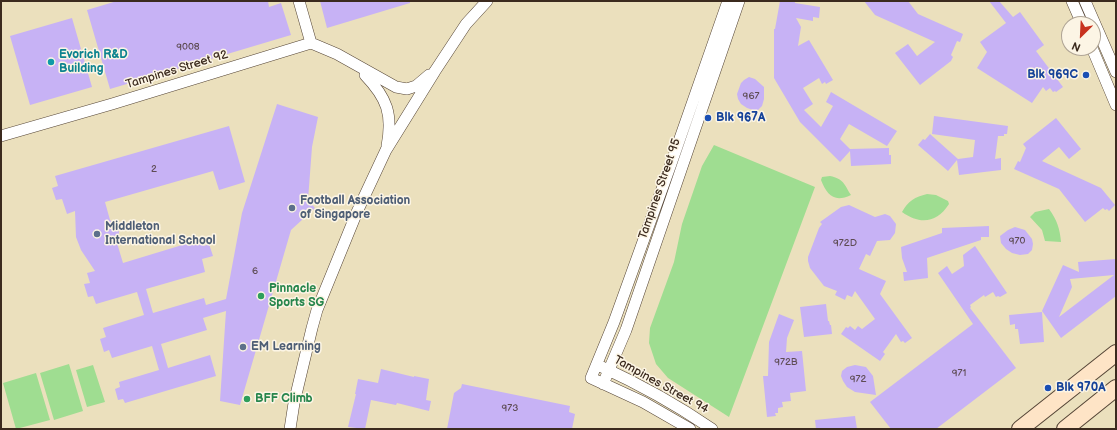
<!DOCTYPE html>
<style>
body{margin:0}
#map{position:relative;width:1117px;height:430px;overflow:hidden;background:#ebe0bd;font-family:"Balsamiq Sans",sans-serif}
canvas{display:block}
.frame{position:absolute;inset:0;border:2px solid #3b2a1e;pointer-events:none}
.north{position:absolute;left:1061px;top:16px;width:40px;height:40px;box-sizing:border-box;background:#fcf5e5;border:1px solid #afa495;border-radius:50%;rotate:204deg;font-size:11px;font-weight:700;line-height:16px;text-align:center;color:#3b2a1e}
.north::after{content:'';display:block;margin:auto;width:14px;height:18px;background:#c8321e;clip-path:polygon(50% 0,100% 100%,50% 72%,0 100%)}
</style>
<div id="map">
<canvas width="1117" height="430"></canvas>
<div class="frame"></div>
<div class="north">N</div>
</div>
<script>
const ctx = document.querySelector('canvas').getContext('2d');
ctx.lineJoin = 'round';
function paint(path, color) {
  ctx.fillStyle = color;
  ctx.fill(path, 'evenodd');
}
function stroke(path, color, width, dash) {
  ctx.strokeStyle = color;
  ctx.lineWidth = width;
  ctx.lineCap = dash ? 'butt' : 'round';
  ctx.setLineDash(dash || []);
  ctx.stroke(path);
}
function label(font, color, halo, rows, align = 'center') {
  ctx.font = font + ' "Balsamiq Sans",sans-serif';
  ctx.lineWidth = 3;
  ctx.setLineDash([]);
  ctx.textBaseline = 'middle';
  ctx.strokeStyle = halo;
  ctx.fillStyle = color;
  for (const [text, x, y, turn = 0] of rows) {
    ctx.save();
    ctx.translate(x, y);
    ctx.rotate((+turn || 0) * Math.PI / 180);
    ctx.textAlign = isNaN(turn) ? turn : align;
    if (halo) ctx.strokeText(text, 0, 0);
    ctx.fillText(text, 0, 0);
    ctx.restore();
  }
}
const green = new Path2D(`
 M714 145 815 187 729 417 668 378 656 364 649 343 650 328 674 262 682 224 702 166Z
 M830 176C844 179 844 184 851 195 834 203 827 195 821 180L822 177Z
 M927 194 936 195 948 201 949 204C937 223 920 225 902 212 908 201 915 197 927 194Z
 M1049 209C1057 220 1060 229 1061 242L1045 241 1042 230 1030 217 1035 212Z
 M69 364 83 411 54 420 40 373Z
 M93 365 105 402 87 407 76 370Z
 M36 373 50 420 16 429 3 383Z`);
const building = new Path2D(`
 M117 1H268L269 7 281 3 291 35 110 89 87 10Z
 M320 1H410V3L327 28Z
 M780 1H795V3L820 7 819 18 813 17V21L796 18 801 27 798 46 809 40 833 80 826 84 825 82 822 84 819 78 803 88 813 104 804 110 821 127 833 106 826 102 831 92 897 131 887 146 849 124 840 139 850 149 889 148V155H891V164L851 166 850 151 840 162 800 122 774 78V29H775Z
 M864 1H908L918 14 963 34 960 42 957 41 951 55 953 57 951 61 920 85 895 53 908 44 917 56 935 42 875 15Z
 M989 1H999L1013 17 1020 12 1044 45 1036 51 1063 87 1056 92 1055 91 1053 92 1050 88 1046 91 1043 87 1032 103 977 68 987 52 980 42 1006 23Z
 M72 18 92 87 30 105 10 36Z
 M749 77 755 79 764 87V99L762 106 758 110H753L747 108 741 104 738 99 737 94 741 83 744 80Z
 M277 104 318 117 312 147 308 200 315 208 291 230 240 405 220 401 226 311 203 318 207 330 161 344 168 368 210 355 216 376 125 403 123 399 118 400 115 389 120 387 119 382 159 370 152 346 112 358 109 350 104 352 100 339 106 337 103 328 144 315 137 292 96 304 93 296 88 297 84 284 90 283 87 273 95 271 81 250 76 237 75 211 67 214 62 199 56 200 52 188 58 186 55 176 229 126 245 182 219 190 213 171 105 202 110 220 117 227 119 232 117 243 123 263 202 239 204 246 209 244 213 256 202 259 205 272 146 289 153 313 204 298 206 305 226 299 242 213Z
 M934 116 1008 126 1007 134H1004V136H998L995 159 1001 158V170L959 175 957 160 948 171 918 145 923 139 925 140 930 134 958 159 973 157 975 140 932 134Z
 M1056 118 1081 149 1069 159 1059 147 1042 161 1101 188 1115 205 1109 211 1107 209 1105 210 1103 208 1085 222 1059 189 1014 169 1018 161 1020 162 1026 148 1023 144Z
 M849 205 875 217 885 214 890 216 896 224 895 233 890 240 877 241 870 256 866 254 859 269 886 281 880 294 912 338 905 343 903 341 901 342 896 334 883 352 885 354 880 361 841 334 846 327 848 328 850 326 855 330 858 326 862 329 875 319 855 291 852 297 847 295 845 300 835 295 837 291 824 286 810 268 808 261V257L819 228 822 224 820 222 841 207Z
 M989 226V237H981V240L927 258 928 278 904 281 903 272H907L902 258 901 247 942 233V228Z
 M1015 227 1025 230 1032 239 1033 244 1032 250 1028 254 1020 255 1012 253 1006 249 1001 243 1000 236 1008 230Z
 M975 246 1007 293 1000 297 998 296 996 297 993 292 985 297 984 295 970 305 971 307 970 308 1016 368 936 429H891L870 402 973 324 938 273 947 266 952 274 964 266 963 255Z
 M1116 259V296L1061 338 1042 311 1063 265 1079 272 1078 262ZM1114 275 1059 317 1072 287 1070 279Z
 M826 304 828 321H829L830 325H831L832 334 804 337 800 307Z
 M1042 312 1044 342 1020 344 1018 329H1015V324L1010 325 1009 315Z
 M779 314 794 320 787 338 786 352 802 351 806 391 790 393 791 401 782 402 783 407 778 408V413H775L776 416 767 417 763 376H768L769 342Z
 M855 365 866 367 873 376 876 395 855 392 847 387 843 381 841 376 842 371 847 367Z
 M381 369 414 377V376L429 379 426 400 431 401 429 411 397 403 396 405 371 400 365 429 348 427 356 394H355L358 379 378 383Z
 M462 384 570 406 569 412 575 414 572 429H447L454 393 461 388Z
 M855 416 857 429H816L815 420Z`);
const street = new Path2D(`
 M299 1 311 43
 M1072 1 1082 24
 M1085 1 1116 72
 M1092 48 1116 105
 M365 75C387 98 393 114 387 146
 M1 136 112 104 311 43 337 54 396 87 407 89 416 86 429 75
 M602 367C641 385 677 405 712 429
 M603 384 626 330 739 1
 M290 429 294 403 312 328 317 310 357 212 386 150 435 71 466 24 487 1
 M690 429 643 402 591 378 614 322 671 164 728 1`);
const secondary = new Path2D(`
 M1020 429 1116 353
 M1065 429 1116 388`);
const markers = [
 [51,62,4,"#0f9aa8"],
 [1086,75,4,"#1a4fb4"],
 [708,118,4,"#1a4fb4"],
 [292,208,4,"#5c6f8a"],
 [97,234,4,"#5c6f8a"],
 [261,296,4,"#2e9e5b"],
 [243,347,4,"#5c6f8a"],
 [1048,388,4,"#1a4fb4"],
 [247,399,4,"#2e9e5b"]
];
const numberNames = [
 ["9008",188,47],
 ["967",751,96],
 ["2",154,169],
 ["970",1017,241],
 ["972D",845,243],
 ["6",255,271],
 ["972B",786,362],
 ["971",959,373],
 ["972",858,379],
 ["973",510,408]
];
const cultureNames = [
 ["Evorich R&D",59,55],
 ["Building",59,69]
];
const streetNames = [
 ["Tampines Street 92",177,70,-17],
 ["Tampines Street 95",660,189,-71],
 ["Tampines Street 94",661,385,29]
];
const transitNames = [
 ["Blk 969C",1078,75,"right"],
 ["Blk 967A",716,118],
 ["Blk 970A",1056,388]
];
const serviceNames = [
 ["Football Association",300,201],
 ["of Singapore",300,215],
 ["Middleton",105,227],
 ["International School",105,241],
 ["EM Learning",251,347]
];
const leisureNames = [
 ["Pinnacle",269,289],
 ["Sports SG",269,303],
 ["BFF Climb",255,399]
];
paint(green, '#9fdd91');
paint(building, '#c7b2f5');
stroke(street, '#554536', 12);
stroke(secondary, '#554536', 18);
stroke(street, '#fff', 11);
stroke(secondary, '#fee4c6', 16);
for (const [x, y, r, color] of markers) {
  const dot = new Path2D();
  dot.arc(x, y, r, 0, 2 * Math.PI);
  ctx.fillStyle = color;
  ctx.fill(dot);
  stroke(dot, '#fcf5e5', 1.5);
}
label('10px', '#5e4c54', null, numberNames);
label('bold 12px', '#0d838f', '#fcf5e5', cultureNames, 'left');
label('12px', '#3b2a1e', '#fcf5e5', streetNames);
label('bold 12px', '#164399', '#fcf5e5', transitNames, 'left');
label('bold 12px', '#4e5e75', '#fcf5e5', serviceNames, 'left');
label('bold 12px', '#27864d', '#fcf5e5', leisureNames, 'left');
</script>
